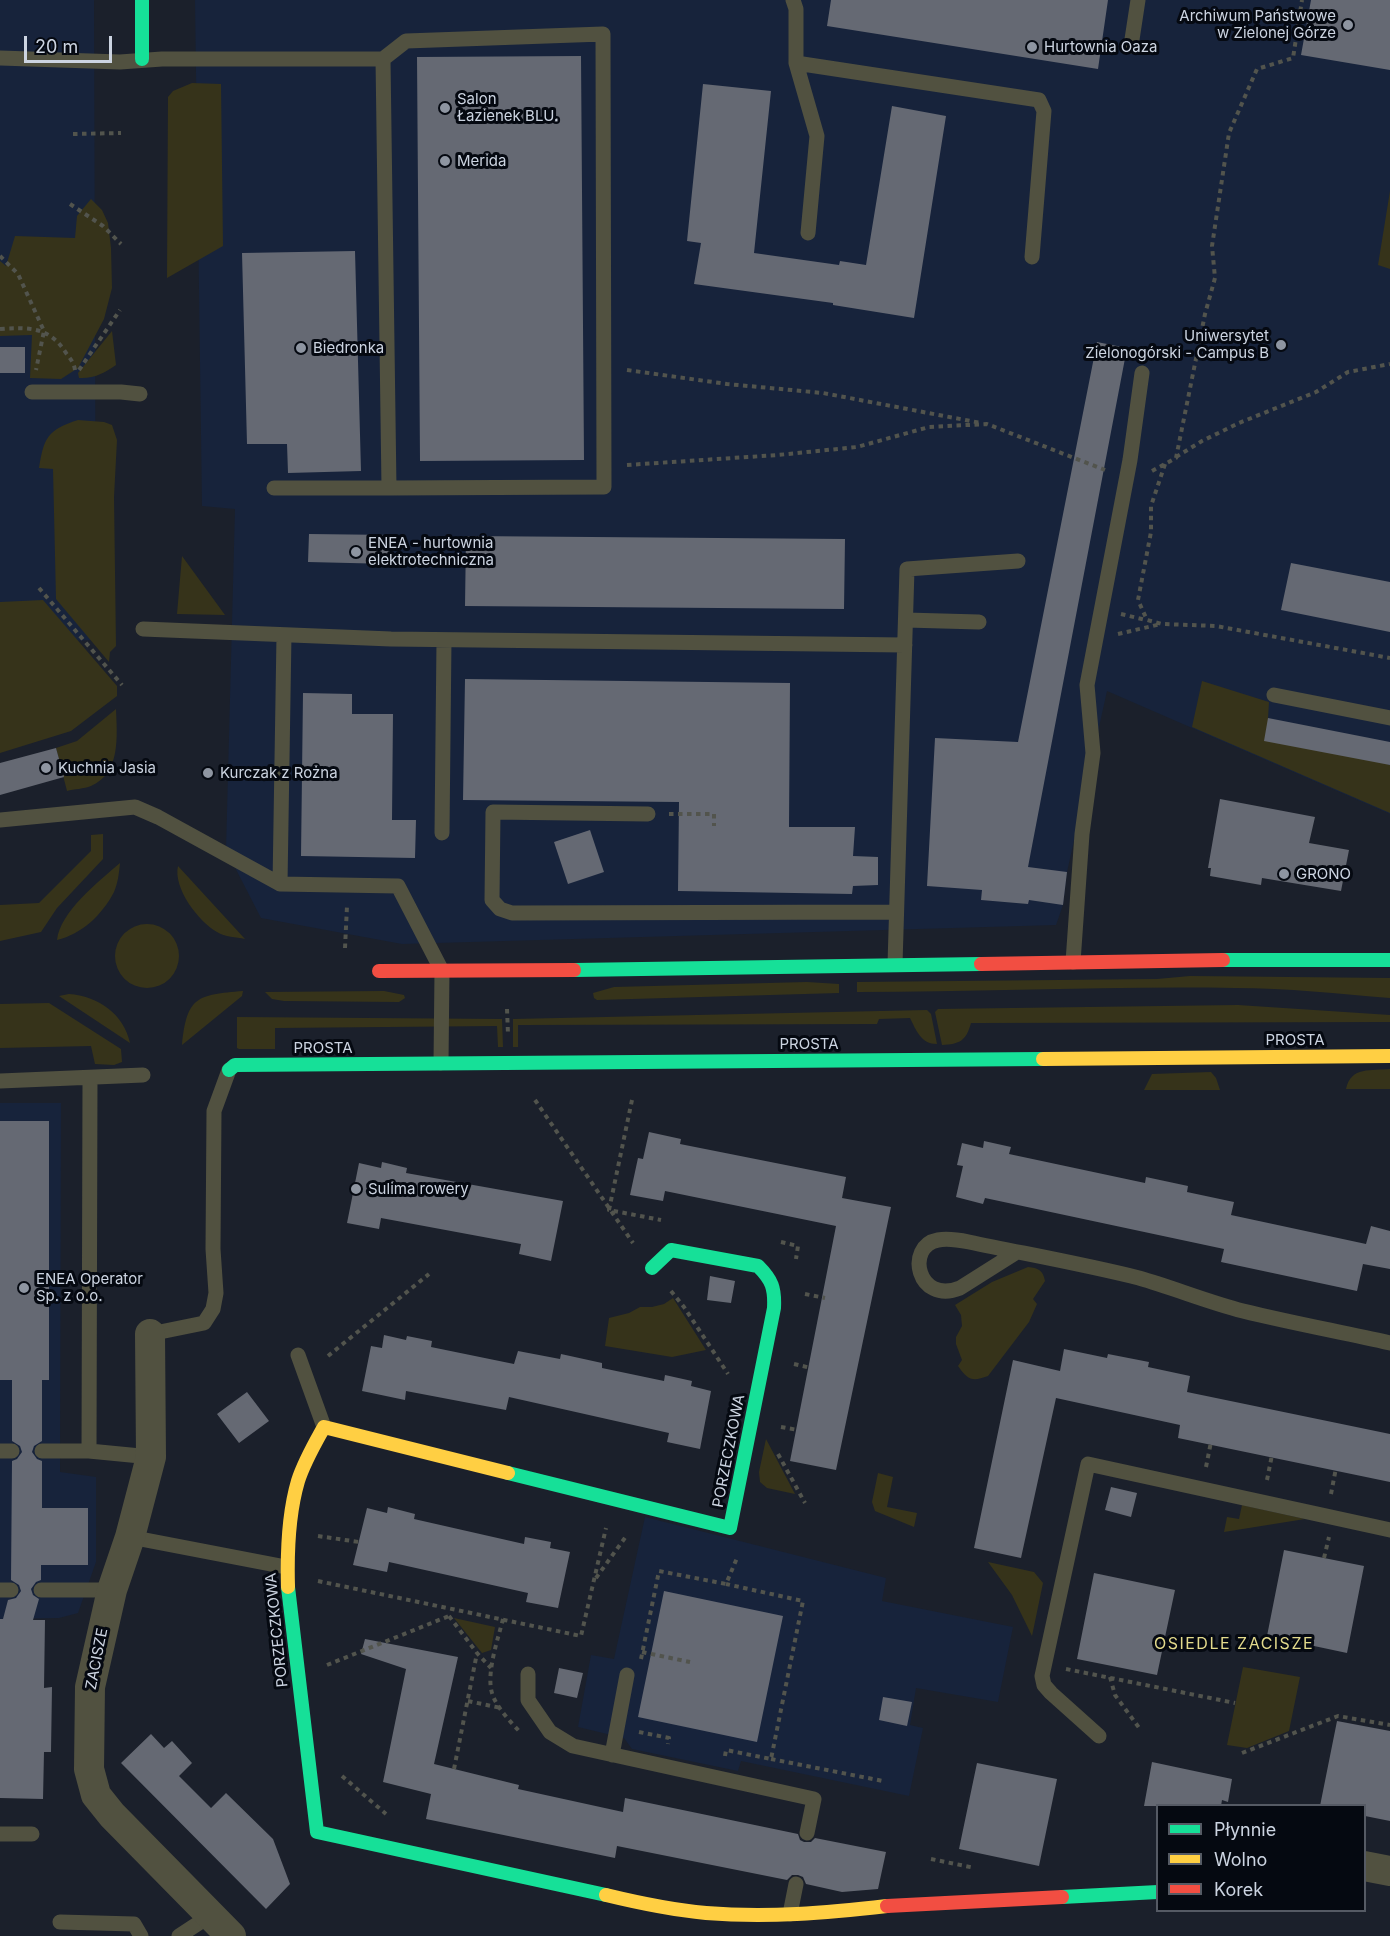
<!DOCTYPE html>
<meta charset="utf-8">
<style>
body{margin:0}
#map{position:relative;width:1390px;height:1936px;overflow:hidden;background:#1b202b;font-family:Inter,sans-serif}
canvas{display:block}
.legend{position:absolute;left:1156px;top:1804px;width:210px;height:108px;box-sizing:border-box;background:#050911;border:2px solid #555a64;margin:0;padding:8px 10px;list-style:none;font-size:18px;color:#ccd4e1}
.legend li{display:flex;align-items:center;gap:12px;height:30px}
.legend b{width:30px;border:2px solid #555a64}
.scale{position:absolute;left:24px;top:36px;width:88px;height:27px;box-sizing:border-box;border:3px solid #ccd4e1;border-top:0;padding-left:8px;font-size:18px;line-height:21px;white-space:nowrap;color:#ccd4e1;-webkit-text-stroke:4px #050911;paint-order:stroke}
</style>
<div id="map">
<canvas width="1390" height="1936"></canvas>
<ul class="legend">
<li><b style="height:8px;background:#16e098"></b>Płynnie</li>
<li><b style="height:8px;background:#ffcf43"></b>Wolno</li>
<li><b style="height:8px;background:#f24e42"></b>Korek</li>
</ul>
<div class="scale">20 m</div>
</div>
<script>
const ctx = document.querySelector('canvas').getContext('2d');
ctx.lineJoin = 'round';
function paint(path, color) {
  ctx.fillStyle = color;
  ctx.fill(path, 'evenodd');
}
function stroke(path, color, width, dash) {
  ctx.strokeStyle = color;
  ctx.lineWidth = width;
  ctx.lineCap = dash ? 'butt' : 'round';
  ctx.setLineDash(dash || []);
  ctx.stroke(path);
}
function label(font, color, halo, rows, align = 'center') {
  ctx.font = font + ' Inter,sans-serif';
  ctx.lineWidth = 6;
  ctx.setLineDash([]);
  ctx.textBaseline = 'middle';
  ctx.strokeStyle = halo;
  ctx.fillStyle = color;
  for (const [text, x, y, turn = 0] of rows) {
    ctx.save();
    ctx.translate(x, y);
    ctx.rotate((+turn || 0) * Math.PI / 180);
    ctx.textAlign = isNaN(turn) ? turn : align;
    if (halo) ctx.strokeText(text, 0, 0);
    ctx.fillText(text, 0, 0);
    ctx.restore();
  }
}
const built = new Path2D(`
 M0 0H94L96 640 0 643Z
 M195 0H1390V814L1107 691 1067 872 1063 905 1056 925 402 944 261 918 226 850 235 509 202 506Z
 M0 1103H61L60 1472 96 1477V1562L78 1613 59 1618 0 1619Z
 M645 1517 886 1578 882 1601 1013 1627 998 1702 916 1688 910 1725 923 1728 909 1796 741 1761 738 1771 632 1749 624 1738 578 1727 591 1655 614 1659Z`);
const green = new Path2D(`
 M192 83 221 84 223 246 167 278 168 97 173 91Z
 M1390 191V269L1378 265Z
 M91 199 102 210 108 223 111 248 112 288 104 319 78 368 61 379 30 378 32 335 0 336V261L6 266 15 236 75 238 77 216Z
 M112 331 116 365C104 373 94 379 79 378L78 373Z
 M78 420 104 422 112 425 117 440 114 497 116 646 110 652 109 662 56 599 53 469 39 468C44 438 47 430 78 420Z
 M182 556 225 615 177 614Z
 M43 600 117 686V696L71 731 0 753V602Z
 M1202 681 1269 702 1268 719 1390 765V813L1192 727Z
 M116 709C117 736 121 773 91 786 84 789 74 789 67 791L56 748 77 741Z
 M103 834V859L57 908 41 932 0 941V905L39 903 91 851V835Z
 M120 863C119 873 118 883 114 892 102 915 82 934 57 940 60 912 99 881 120 863Z
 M178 866 245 939C236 937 225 937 217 932 198 921 173 888 178 866Z
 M115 956a32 32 0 1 1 64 0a32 32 0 1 1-64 0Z
 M1190 976 1390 978V998C1339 994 1287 988 1235 988 1109 986 983 992 857 992V982L1157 979Z
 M807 982 839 984V993L597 1000 594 998 593 993 614 987Z
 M243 991 242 996 182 1045C187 996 197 995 243 991Z
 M384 991 404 995 405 998 399 1002 284 1001 272 999 265 992Z
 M69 994C98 996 124 1014 130 1043L59 996Z
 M49 1003 121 1049 122 1062 114 1065 95 1064 91 1046 0 1048V1004Z
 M1238 1005 1390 1015V1022L971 1023C966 1041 960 1044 942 1045L935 1012 938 1009Z
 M927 1010 931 1014 937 1044C921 1044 916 1030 910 1018L879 1019 877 1024 518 1025V1047H513V1019Z
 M237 1017 502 1019 503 1047H498L497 1026 275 1028V1049H239L237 1048Z
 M1390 1069V1089H1346C1351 1066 1371 1071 1390 1069Z
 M1211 1072 1216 1078 1220 1090H1144L1152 1074Z
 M1028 1267C1038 1268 1043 1270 1045 1281L1033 1299 1037 1304 1029 1322 988 1376C972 1382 968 1380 958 1366L962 1360 956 1344V1337L962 1326 961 1315 955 1305 992 1282Z
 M673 1298 706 1350 672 1357 605 1346 609 1318 629 1313 640 1307H652L664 1304Z
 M766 1439 795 1494 767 1488 760 1482 759 1472Z
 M878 1473 893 1477 887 1507 917 1513 914 1527 875 1511 872 1502Z
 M1242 1505 1305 1519 1224 1532 1227 1517 1239 1519Z
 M988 1562 1034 1572 1043 1583 1032 1636 1012 1595Z
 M454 1618 495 1627 491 1650 482 1653Z
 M1243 1667 1300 1677 1289 1731 1247 1748 1227 1745Z`);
const building = new Path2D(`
 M831 0H1108L1098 69 827 26Z
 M1311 0H1390V70L1301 55Z
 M581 56 584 460 420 461 417 57Z
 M703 84 771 91 754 253 839 265 840 261 866 265 892 106 946 116 914 318 833 305V303L694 284 701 243 687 241Z
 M355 251 361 471 288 473 287 444H247L242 253Z
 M1097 342 1127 348 1028 867 1067 872 1063 905 1029 900 1028 904 981 900 982 890 927 886 935 738 1018 742Z
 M0 347H25V373H0Z
 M309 534 392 535 391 564 308 562Z
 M466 536 845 539 844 609 465 606Z
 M1291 563 1390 582V632L1281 610Z
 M465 679 790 683 789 827H855L853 856 878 857V885L853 886 852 894 678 891 679 802 463 800Z
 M303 693 352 694V714H393L392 820H416L415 858 301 856Z
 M1268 718 1390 742V765L1264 741Z
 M56 748 64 777 0 795V763Z
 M1220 799 1315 817 1309 843 1349 850 1341 891 1262 878 1261 885 1210 876 1211 868H1208Z
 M590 830 604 872 568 884 554 842Z
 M0 1121H49V1380H42V1441L34 1446 32 1452 37 1459 42 1461V1508H88V1565H41V1580L36 1582 31 1589 33 1595 39 1599 33 1620H45L44 1688 52 1687 51 1752H44L43 1799 0 1798V1619H3L8 1600 16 1598 21 1591 19 1585 11 1580 12 1461 17 1459 22 1452 20 1446 12 1441V1380H0Z
 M649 1132 681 1139 680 1144 846 1177 842 1198 891 1207 836 1470 790 1461 836 1226 665 1191 663 1201 630 1195 638 1158 643 1159Z
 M984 1141 1011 1147 1009 1154 1145 1183 1146 1177 1188 1186 1187 1192 1234 1202 1231 1215 1366 1244 1371 1226 1390 1231V1269L1363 1264 1357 1291 1221 1262 1224 1249 985 1198 983 1204 956 1197 963 1166 957 1165 962 1143 983 1148Z
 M382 1162 407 1168 406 1173 563 1201 551 1261 519 1254 521 1244 381 1218 379 1229 347 1223 359 1163 381 1168Z
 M710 1276 735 1281 731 1303 707 1300Z
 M384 1335 406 1340 407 1336 432 1341 431 1347 514 1364 518 1351 560 1359 561 1354 602 1363V1368L664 1381 665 1375 692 1381 691 1386 711 1391 700 1449 667 1442 669 1433 509 1397 506 1410 406 1391 405 1400 362 1391 371 1346 382 1348Z
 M1064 1349 1107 1358 1108 1354 1149 1362 1148 1367 1190 1376 1187 1392 1390 1434V1482L1178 1438 1180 1425 1056 1398 1021 1558 974 1548 1013 1360 1060 1371Z
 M247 1392 269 1421 239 1443 217 1414Z
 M1111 1487 1137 1493 1131 1517 1105 1510Z
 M388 1507 415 1514 414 1519 524 1544 525 1537 551 1542 550 1548 570 1552 558 1608 526 1602 528 1593 389 1562 387 1572 353 1565 367 1508 387 1513Z
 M1284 1550 1364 1566 1347 1653 1267 1636Z
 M1094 1573 1175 1590 1157 1675 1077 1659Z
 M664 1591 783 1616 757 1742 638 1717Z
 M365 1639 458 1657 434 1764 519 1785 518 1789 623 1812 625 1798 798 1834 800 1840 804 1842H811L815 1838 886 1852 878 1889 842 1892 806 1884 803 1877 798 1875H792L787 1880 617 1846 615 1858 426 1819 431 1794 383 1782 406 1669 361 1654Z
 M559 1668 583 1673 577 1698 554 1693Z
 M883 1697 912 1702 907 1726 879 1720Z
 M1337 1721 1390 1731V1821L1365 1816V1806H1320Z
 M151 1734 164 1748 172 1741 192 1763 179 1776 211 1808 226 1793 273 1839 290 1884 266 1909 121 1763Z
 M1152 1762 1232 1779 1228 1802 1222 1800 1221 1806H1144Z
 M977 1763 1057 1779 1039 1866 959 1849Z`);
const path = new Path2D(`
 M73 134 121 133
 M70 204 103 226 121 244
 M0 256 18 274 44 331 36 370
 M0 329C29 327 50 327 66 353 70 358 74 363 75 370
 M79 370 120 310
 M627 370 727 384 823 393 981 423
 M1176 457 1202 441 1239 423 1316 392 1348 372 1390 364
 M1165 464 1151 506V532L1138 600 1147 620 1162 624 1216 626 1390 658
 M627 465 778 455 857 447 929 427 987 424 1105 470
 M1152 471 1176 458 1205 314 1215 278 1212 246 1229 133 1257 69 1293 58 1302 0
 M39 588 122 685
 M1121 614 1146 620
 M1118 634 1161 624
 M669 814H714V826
 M345 948 347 906
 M507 1009 508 1034
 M535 1100 633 1243
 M632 1100 609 1210 661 1220
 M781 1242 798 1246 796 1259
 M671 1291 684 1307 728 1374
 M805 1294 825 1298
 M328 1356 429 1274
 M794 1364 811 1368
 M781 1427 798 1430
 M778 1454 805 1503
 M1206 1467 1211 1442
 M1267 1480 1272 1455
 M1331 1494 1336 1468
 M318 1536 359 1542
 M1324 1558 1329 1537
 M596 1578 627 1535
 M318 1581 581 1636 606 1528
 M449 1616 477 1653 491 1668
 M503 1619C498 1639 486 1673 492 1693 496 1707 510 1721 519 1731
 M642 1652 690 1662
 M641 1659 659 1571 726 1584 737 1558
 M327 1665 449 1616
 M1066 1669 1235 1703
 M1110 1677 1115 1695 1140 1729
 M468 1701 501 1708
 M639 1732 669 1738 668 1744
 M1242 1753 1338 1716 1390 1725
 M725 1756 726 1750 771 1759 803 1601 726 1584
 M771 1759 883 1781
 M454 1769 477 1653
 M342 1776 386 1814
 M931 1859 975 1868`);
const lane = new Path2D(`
 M793 0 796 9V63L1039 100 1044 111 1032 257
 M1131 46 1138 0
 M0 58 120 62 162 59H383L406 41 603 34 604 487 389 488 383 59
 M796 63 817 136 808 233
 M32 392H121L140 394
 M274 488H389
 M906 620 979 622
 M143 629 391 639 905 645
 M1274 695 1390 718
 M648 814 493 812 492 900 500 909 512 913 896 912
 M0 820 135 807 158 817 280 884 398 886 442 971 441 1063
 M442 833 444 640
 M280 884 284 635
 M1073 962 1082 834 1093 753 1087 685 1130 460 1142 373
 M895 964 907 569 1018 561
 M0 1081 143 1075
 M1017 1252 960 1288C917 1305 905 1246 938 1240 948 1238 959 1240 969 1242 1026 1254 1083 1264 1139 1278 1174 1288 1208 1302 1243 1311 1292 1323 1341 1332 1390 1343
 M150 1334 204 1323 213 1309 216 1293 213 1249 214 1111 229 1070
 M298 1355 324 1427
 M0 1451H12
 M42 1451H89L151 1457
 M89 1451 90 1078
 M130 1537 286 1567
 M0 1590H11
 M41 1590H112
 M528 1674V1700L550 1732 573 1746 814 1799 807 1833
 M1099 1736 1051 1693 1044 1685 1042 1676 1088 1464 1390 1530
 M612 1755 627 1675
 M0 1834H32
 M790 1914 796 1884
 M60 1922 134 1924 141 1936
 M179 1936 211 1915`);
const street = new Path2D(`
 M150 1334 151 1457 130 1537 112 1590 90 1687 89 1769 96 1795 112 1815 231 1936
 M1364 1866 1390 1871`);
const fast = new Path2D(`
 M142 0V59
 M1223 960H1390
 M574 970 981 964
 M229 1070 235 1065 1043 1059
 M508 1473 730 1528 774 1308C775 1288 772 1280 758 1266L671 1250 652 1268
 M288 1587 317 1832 606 1895
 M1062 1897 1158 1892`);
const slow = new Path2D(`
 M1043 1059 1390 1056
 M288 1587C287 1552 288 1515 298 1481 304 1462 314 1445 324 1427L508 1473
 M606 1895C639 1903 673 1910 706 1913 767 1918 827 1913 887 1906`);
const jam = new Path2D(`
 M981 964 1223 960
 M379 971 574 970
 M887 1906 1062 1897`);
const markers = [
 [1348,25,6,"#8e95a1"],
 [1032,47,6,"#8e95a1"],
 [445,108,6,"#8e95a1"],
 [445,161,6,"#8e95a1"],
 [1281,345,6,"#8e95a1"],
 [301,348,6,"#8e95a1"],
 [356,552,6,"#8e95a1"],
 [46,768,6,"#8e95a1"],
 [208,773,6,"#8e95a1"],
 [1284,874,6,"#8e95a1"],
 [356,1189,6,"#8e95a1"],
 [24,1288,6,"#8e95a1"]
];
const poiNames = [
 ["Archiwum Państwowe",1336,16,"right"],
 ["w Zielonej Górze",1336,33,"right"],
 ["Hurtownia Oaza",1044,47],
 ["Salon",457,99],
 ["Łazienek BLU.",457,116],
 ["Merida",457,161],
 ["Uniwersytet",1269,336,"right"],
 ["Zielonogórski - Campus B",1269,353,"right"],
 ["Biedronka",313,348],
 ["ENEA - hurtownia",368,543],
 ["elektrotechniczna",368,560],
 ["Kuchnia Jasia",58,768],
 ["Kurczak z Rożna",220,773],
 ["GRONO",1296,874],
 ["Sulima rowery",368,1189],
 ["ENEA Operator",36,1279],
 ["Sp. z o.o.",36,1296]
];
const streetNames = [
 ["PROSTA",1295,1040],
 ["PROSTA",809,1044],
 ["PROSTA",323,1048],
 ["PORZECZKOWA",729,1451,-79],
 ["PORZECZKOWA",277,1630,-96],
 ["ZACISZE",97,1659,-79]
];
const neighbourhoodNames = [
 ["OSIEDLE ZACISZE",1234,1644]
];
paint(built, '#17233b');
paint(green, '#36331a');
paint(building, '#656973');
stroke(path, '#52544d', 4, [4.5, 4.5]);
stroke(lane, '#515140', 15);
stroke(street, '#515140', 30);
stroke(fast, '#16e098', 14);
stroke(slow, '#ffcf43', 14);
stroke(jam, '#f24e42', 14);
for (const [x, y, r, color] of markers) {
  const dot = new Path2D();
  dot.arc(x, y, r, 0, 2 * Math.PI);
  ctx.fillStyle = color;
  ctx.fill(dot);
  stroke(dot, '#050911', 2);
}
label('15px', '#ccd4e1', '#050911', poiNames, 'left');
label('15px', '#ccd4e1', '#050911', streetNames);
ctx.letterSpacing = '1.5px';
label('16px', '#e3da8c', '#050911', neighbourhoodNames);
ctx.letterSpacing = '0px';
</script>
